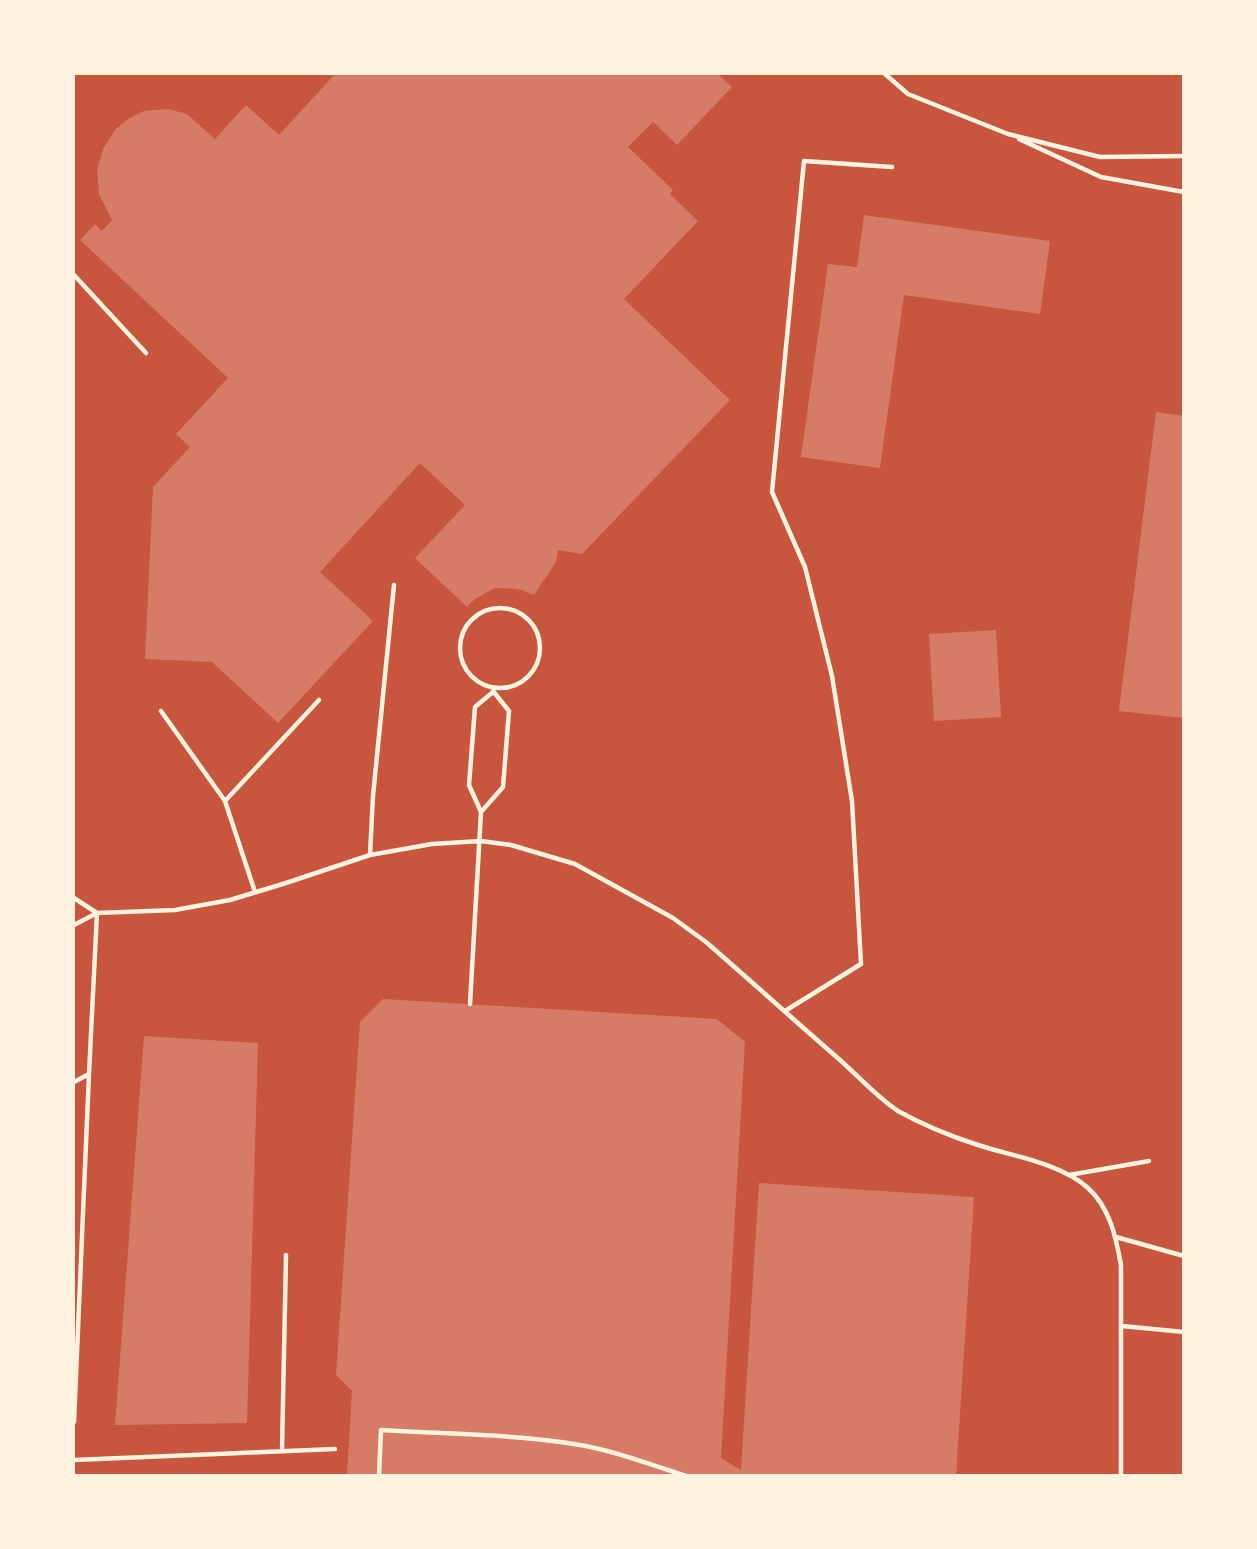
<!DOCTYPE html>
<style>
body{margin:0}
#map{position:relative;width:1257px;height:1549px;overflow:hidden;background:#c8553d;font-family:"Fira Sans Condensed",sans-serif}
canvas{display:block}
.frame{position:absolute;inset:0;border:75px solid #fff3e0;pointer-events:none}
</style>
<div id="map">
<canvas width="1257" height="1549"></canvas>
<div class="frame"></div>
</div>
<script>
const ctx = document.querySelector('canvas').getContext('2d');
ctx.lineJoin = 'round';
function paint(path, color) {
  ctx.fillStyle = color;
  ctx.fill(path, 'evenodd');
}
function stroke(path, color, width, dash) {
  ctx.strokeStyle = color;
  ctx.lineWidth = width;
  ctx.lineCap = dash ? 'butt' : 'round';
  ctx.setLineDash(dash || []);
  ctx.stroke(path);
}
const building = new Path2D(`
 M335 74H718L732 87 677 145 653 122 628 147 673 190 670 194 698 221 624 299 730 400 582 554 558 550 556 562 534 595 518 589 495 588 475 599 467 607 415 558 465 505 420 463 320 572 373 621 278 723 212 662 145 659 153 487 190 447 176 434 228 378 80 240 95 224 102 231 112 220 99 194 97 170 103 149 115 130 128 119 144 111 168 109 187 114 215 139 246 105 279 135Z
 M864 215 1050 241 1040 314 904 295 880 468 801 457 828 264 857 267Z
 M1156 412 1184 416V718L1119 711Z
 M996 630 1001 717 934 721 929 634Z
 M383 999 717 1019 745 1042 721 1458 741 1470 759 1183 974 1197 956 1476H347L352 1391 336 1375 360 1022Z
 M144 1036 258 1043 247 1423 115 1425Z`);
const service = new Path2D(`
 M885 74 908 94 1008 134 1100 157 1184 156
 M1019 139 1101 177 1184 192
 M74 275 146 353
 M460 648a40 40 0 1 1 80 0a40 40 0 1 1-80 0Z
 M161 711 225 801
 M481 812 503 787 509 711 493 691
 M370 855 373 796 394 585
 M255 892 225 801 319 700
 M74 898 97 913
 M74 925 97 913 175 910 230 900 286 883 370 855 432 844 481 841 511 845 575 864 673 918 706 942C751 981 795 1021 840 1060 857 1075 879 1099 898 1111 923 1125 950 1136 978 1145 1011 1156 1061 1163 1088 1188 1110 1208 1116 1237 1121 1265V1476
 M470 1004 481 812 469 785 475 707 493 692
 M785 1011 861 964 852 801 832 676 805 567 772 492 804 161 892 167
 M89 1074 97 913
 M74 1082 89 1074 74 1422
 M1069 1175 1149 1161
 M1116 1237 1184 1256
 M1122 1326 1184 1332
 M282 1451 286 1255
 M74 1460 335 1449
 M379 1476 381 1430C445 1434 511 1434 574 1444 613 1450 649 1464 686 1476`);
paint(building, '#d67c66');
stroke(service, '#fff3e0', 4.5);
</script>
